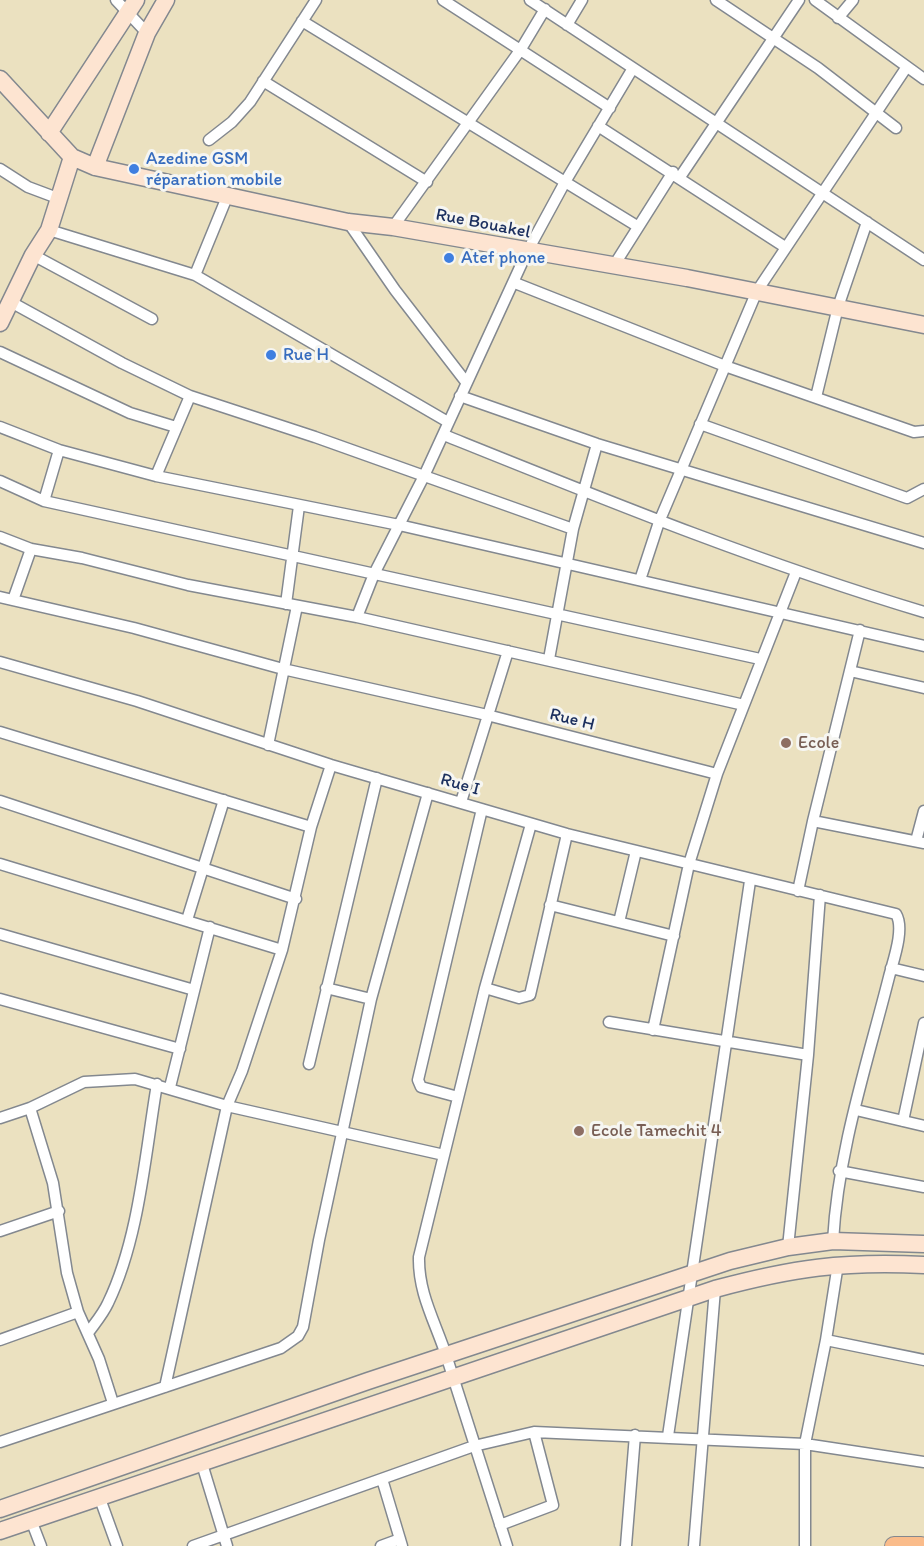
<!DOCTYPE html>
<meta charset="utf-8">
<style>
body{margin:0}
canvas{display:block;background:#ebe1c0}
</style>
<canvas width="924" height="1546"></canvas>
<script>
const ctx = document.querySelector('canvas').getContext('2d');
ctx.lineJoin = 'round';
function stroke(path, color, width, dash) {
  ctx.strokeStyle = color;
  ctx.lineWidth = width;
  ctx.lineCap = dash ? 'butt' : 'round';
  ctx.setLineDash(dash || []);
  ctx.stroke(path);
}
function label(font, color, halo, rows, align = 'center') {
  ctx.font = font + ' Itim,sans-serif';
  ctx.lineWidth = 6;
  ctx.setLineDash([]);
  ctx.textBaseline = 'middle';
  ctx.strokeStyle = halo;
  ctx.fillStyle = color;
  for (const [text, x, y, turn = 0] of rows) {
    ctx.save();
    ctx.translate(x, y);
    ctx.rotate((+turn || 0) * Math.PI / 180);
    ctx.textAlign = isNaN(turn) ? turn : align;
    if (halo) ctx.strokeText(text, 0, 0);
    ctx.fillText(text, 0, 0);
    ctx.restore();
  }
}
const minor = new Path2D(`
 M116 0 147 33
 M443 0 610 108
 M530 0 924 260
 M716 0 818 68 896 128
 M815 0 924 79
 M838 18 853 0
 M302 21 637 226
 M567 25 582 0
 M263 81 427 182
 M598 126 785 247
 M209 140 232 122 250 102 316 0
 M0 169 28 187 60 199
 M680 177 799 0
 M348 222 395 290 466 382
 M393 227 521 49 545 9
 M49 230 195 275 448 422
 M33 255 152 319
 M613 267 673 172
 M195 275 227 197
 M515 283 725 366 914 432 924 431
 M9 301 122 363 190 396 315 437 573 529
 M0 352 130 413 176 427
 M460 396 597 444 924 543
 M816 397 838 307 867 222
 M700 424 907 498 924 489
 M0 427 59 450 156 476 399 525 924 646
 M444 435C603 499 760 563 924 612
 M156 476 190 396
 M0 481 44 501 760 659
 M44 501 59 450
 M0 537 31 549 82 558 188 585 357 617 744 705
 M640 580 659 522 757 291 906 68
 M0 597 134 628 283 669 487 715 717 774
 M13 600 31 549
 M286 604 299 506
 M357 617 374 574 424 476 527 252 565 182 633 68
 M549 659 573 529 597 444
 M0 662 137 701 331 765 567 834 896 914C905 929 893 961 889 977 867 1064 838 1151 833 1241
 M850 671 924 688
 M0 732 311 827
 M268 745 297 606
 M0 801 296 899
 M461 802 508 651
 M813 821 860 630
 M916 841 924 811
 M0 864 282 950
 M798 891 813 821 924 843
 M550 905 674 936
 M187 920 224 800
 M619 922 636 851
 M0 934 194 990
 M891 968 924 976
 M326 988 371 999
 M485 988 519 998 530 995 567 834
 M0 999 180 1049
 M609 1022 808 1055
 M653 1030 689 864 717 774 796 572
 M309 1064 377 778
 M170 1087 210 927
 M458 1097 421 1087 418 1080 482 809
 M30 1108 53 1183 67 1273 78 1312 99 1359 113 1403
 M856 1110 924 1126
 M0 1118 30 1108 84 1082 135 1079 227 1106 444 1155
 M903 1121 924 1023
 M839 1171 924 1187
 M0 1231 59 1211
 M788 1247 808 1055 820 895
 M88 1333C95 1323 103 1314 108 1303 139 1239 145 1155 157 1084
 M0 1340 78 1312
 M826 1340 924 1360
 M165 1387 227 1106 242 1071 282 950 311 827 331 765
 M668 1436 750 881
 M0 1442 281 1348 298 1336 303 1327 319 1240 371 999 428 793
 M202 1464 227 1546
 M382 1479 402 1546
 M99 1496 117 1546
 M31 1520 41 1546
 M500 1525 553 1505 534 1432
 M193 1546 474 1446 534 1432 805 1444 924 1462
 M381 1546 400 1539
 M507 1546C487 1483 467 1421 447 1358 436 1323 418 1294 419 1257L485 988 531 824
 M626 1546 635 1435
 M694 1546 715 1289
 M805 1546V1444L826 1340 838 1264`);
const secondary = new Path2D(`
 M0 79 72 157 95 167 348 222 393 227 687 278 924 325
 M49 133 136 0
 M95 167 147 33 166 0
 M0 323 33 255 49 230 72 157
 M0 1509 368 1381 730 1261 788 1247 833 1241 924 1244
 M0 1531 715 1289C793 1268 843 1261 924 1265`);
const trunk = new Path2D(`
 M894 1546H921`);
const markers = [
 [134,169,6,"#3f7fe0"],
 [449,258,6,"#3f7fe0"],
 [271,355,6,"#3f7fe0"],
 [786,743,6,"#8d6e63"],
 [579,1131,6,"#8d6e63"]
];
const shopNames = [
 ["Azedine GSM",146,159],
 ["réparation mobile",146,180],
 ["Atef phone",461,258],
 ["Rue H",283,355]
];
const streetNames = [
 ["Rue Bouakel",483,224,11],
 ["Rue H",572,720,14],
 ["Rue I",460,785,16]
];
const educationNames = [
 ["Ecole",798,743],
 ["Ecole Tamechit 4",591,1131]
];
stroke(minor, '#83888f', 13);
stroke(secondary, '#83888f', 19);
stroke(trunk, '#83888f', 20);
stroke(minor, '#fff', 10);
stroke(secondary, '#fde4d1', 16);
stroke(trunk, '#fabc8b', 18);
for (const [x, y, r, color] of markers) {
  const dot = new Path2D();
  dot.arc(x, y, r, 0, 2 * Math.PI);
  ctx.fillStyle = color;
  ctx.fill(dot);
  stroke(dot, '#f6f6f2', 2);
}
label('18px', '#366cbe', '#f6f6f2', shopNames, 'left');
label('18px', '#1b2f5e', '#f6f6f2', streetNames);
label('18px', '#785e54', '#f6f6f2', educationNames, 'left');
</script>
